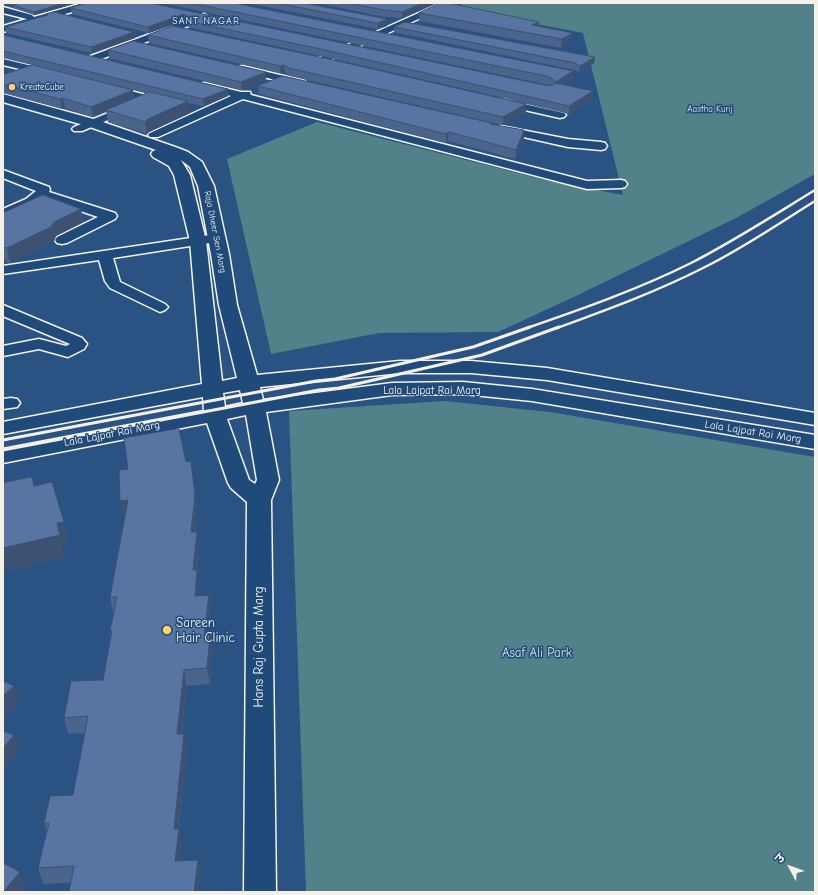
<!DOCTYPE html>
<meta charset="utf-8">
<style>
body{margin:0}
#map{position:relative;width:818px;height:895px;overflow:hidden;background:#2a5282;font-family:"Comic Neue","Playpen Sans Deva",sans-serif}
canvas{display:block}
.frame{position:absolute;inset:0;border:4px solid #f4f1e8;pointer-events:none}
.north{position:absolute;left:770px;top:847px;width:40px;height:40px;-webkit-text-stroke:3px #1f4a7a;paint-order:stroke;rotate:311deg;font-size:11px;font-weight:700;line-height:16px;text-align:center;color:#f4f1e8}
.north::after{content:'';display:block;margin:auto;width:14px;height:18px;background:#f4f1e8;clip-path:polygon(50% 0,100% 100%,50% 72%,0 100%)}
</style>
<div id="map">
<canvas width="818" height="895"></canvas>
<div class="frame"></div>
<div class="north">उ</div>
</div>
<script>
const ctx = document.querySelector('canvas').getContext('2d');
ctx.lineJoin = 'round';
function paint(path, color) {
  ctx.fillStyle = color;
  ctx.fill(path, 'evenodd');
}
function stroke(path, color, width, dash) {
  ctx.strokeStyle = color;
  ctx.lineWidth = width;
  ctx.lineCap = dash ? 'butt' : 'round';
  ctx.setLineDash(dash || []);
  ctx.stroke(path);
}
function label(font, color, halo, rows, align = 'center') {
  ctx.font = font + ' "Comic Neue",sans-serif';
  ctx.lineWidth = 3;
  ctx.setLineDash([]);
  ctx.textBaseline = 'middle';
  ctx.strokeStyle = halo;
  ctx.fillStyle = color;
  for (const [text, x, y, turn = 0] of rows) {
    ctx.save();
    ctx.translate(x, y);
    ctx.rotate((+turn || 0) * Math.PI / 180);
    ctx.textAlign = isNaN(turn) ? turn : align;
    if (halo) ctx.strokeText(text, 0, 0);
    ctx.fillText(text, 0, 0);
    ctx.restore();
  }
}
const green = new Path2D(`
 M464 3H815V174L738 217 578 295 498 332 379 333 271 354 227 159 317 122 545 180 623 195 583 33 454 8Z
 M445 401 550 412 815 457V892H306L289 411Z`);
const street = new Path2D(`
 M83 3H98L96 5 3 32V26L27 19 3 13V7L32 15 34 17Z
 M441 3H453L308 70 304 71 299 68 300 66Z
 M204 14 209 17 207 19 96 61 92 62 87 59 88 57Z
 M3 59 53 71 54 73 49 76 3 65Z
 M242 66 305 81 306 83 301 86 238 71 237 69 238 67Z
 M204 83 241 92H250L251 95 587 181 621 180 625 181 627 184 625 187 621 188 587 189 243 99 158 137H150L148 135 150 133 231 96 200 88 199 86 200 84Z
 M110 86 167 100 169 102 163 105 106 91 105 89 106 87Z
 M502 99 564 113 566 115 564 117 560 118 498 104 496 102Z
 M130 104 136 107 134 109 82 131H74L72 129 74 127Z
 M501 126 568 139 601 142 605 143 607 146 605 149 601 150 568 147 497 131 495 129 497 127Z
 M3 170 49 187 50 190 49 192 115 213 117 216 115 219 67 243 62 244 57 243 55 240 57 237 98 217 43 198 30 207 3 218V209L26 199 36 191 3 178Z
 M217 234 222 235 224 238 222 241 113 258 120 282 165 304 168 307 165 310 160 312 110 288 105 281 99 260 3 274V266Z
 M3 305 82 338 87 344 84 349 68 357 39 349 3 356V346L39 339 66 346 70 344 3 316Z
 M11 398 17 399 20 403 17 407 3 409V399Z`);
const secondary = new Path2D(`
 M3 94 97 120 178 148 188 152 202 162 214 186 229 254 237 305 257 375 400 361H471L547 368 815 413V425L547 380 471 373H400L260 387 263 400 392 383 463 382 532 389 815 435V449L532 401 463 394 392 395 266 412 279 480 271 500 276 892H244L247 502 231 488 228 483 207 423 3 463V449L204 411 203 397 3 434V422L202 384 190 241 174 175 169 166 153 157 151 154 153 151 156 150 87 126 3 102ZM181 160 190 167 198 186 211 254 219 305 237 378 222 381 206 241 190 175ZM240 390 243 403 225 407 223 393ZM246 415 257 480 255 484 249 480 227 419Z`);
const railFar1 = new Path2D(`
 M527 328C582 309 639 289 691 263 734 241 774 215 815 190
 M557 328C606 310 656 292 703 268 742 249 778 224 815 201`);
const rail = new Path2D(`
 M3 440 316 381 335 379 473 347 530 327
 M3 450 319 390 339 388 482 355 559 327`);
const wall = new Path2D(`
 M150 3 549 86H551L549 85 162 3H234L573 78 563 84 593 98 569 114 526 104V112L503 125 290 76 285 73H280L149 43 148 35 517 101 321 56 188 27V23L185 21 149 33 72 14 71 8Z
 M247 3H304L387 19V26L378 29Z
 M317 3H437L402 18 384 17Z
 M74 4 34 15 13 8V5Z
 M419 13 539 22 538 27 572 42 561 48 419 21Z
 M47 14 135 38 92 53 6 33 5 27 47 15Z
 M394 27 595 57 594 63 579 72 574 70 394 32Z
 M3 35 228 89V96L204 106 188 103 190 113 149 132 147 134 108 122 106 111 93 117 65 108 62 109 3 93V75L133 90 134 98 147 93 3 58Z
 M108 50 266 72V79L242 90 109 58Z
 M258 86 492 123V124L524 139 515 159 448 141 446 143 259 94Z
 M81 209 83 222 56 236 54 241 10 263 3 260V213Z
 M186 462 193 476 197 510 195 532H197L199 547 197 570 199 586 198 596 209 595 211 611 208 635H210L212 651 210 684 186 686 182 734 187 750 179 829 182 845 180 861 198 860 200 876 43 884 38 868 47 833 44 823 73 795 85 733 68 734 64 718 103 680 111 636 110 631 114 613H113L110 597 125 516H123L120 501Z`);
const shadedWall = new Path2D(`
 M64 3H73L74 4 34 15V12Z
 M423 3H437L402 18V12Z
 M184 14 185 21 149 33 148 27Z
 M387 19V26L378 29V23Z
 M539 22 538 30 532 25Z
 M134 32 135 38 92 53 91 47Z
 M573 33 572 42 561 48 562 39Z
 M595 57 594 63 579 72 580 66Z
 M284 65 285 73H280V66Z
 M573 71V78L555 89 556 82Z
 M266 72V79L242 90 241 82Z
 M228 89V96L204 106 203 99Z
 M133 90 134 99 106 110V111L93 117 91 107Z
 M593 91V98L569 114V106Z
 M63 98 65 108 62 109 60 99Z
 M188 101 190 113 149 132 147 134 145 122 148 119Z
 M526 104V112L503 125V117Z
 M524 130V139L515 159 516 150Z
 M449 132 448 141 446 143V134Z
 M81 209 83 222 56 236 54 241 10 263 7 248 54 222Z
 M191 461 197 510 193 547 191 532Z
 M128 500 131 515 123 516 120 501Z
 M64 522 69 543 62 545 65 557 3 572V548L57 523Z
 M197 532 199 547 195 586 193 570Z
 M197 570 199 586 197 612 195 596Z
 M209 595 211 611 206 652 204 636Z
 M210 635 212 651 210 684 207 668Z
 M184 670 186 686 180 750 177 734Z
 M14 686 19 703 3 719V696Z
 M184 734 187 750 177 845 174 829Z
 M14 735 19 753 3 772V748Z
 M179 829 182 845 178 877 175 861Z
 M198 860 200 876 199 892H194Z
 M20 872 26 890 24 892H3Z`);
const building = new Path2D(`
 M19 3H64L34 12 13 5Z
 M86 3H150L549 86 556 83 593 91 569 106 321 49 187 21 190 18 184 14 148 27 71 8Z
 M192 3H234L573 71 556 82 550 77Z
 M278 3H304L387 19 378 23Z
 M348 3H423L402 12 384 10Z
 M440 3H449L539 22 532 25 573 33 562 39 419 13Z
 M54 12 134 32 91 47 5 27 48 15 47 14Z
 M405 22 595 57 580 66 575 63 394 27Z
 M173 26 320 57 526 104 503 117 289 68 284 65 280 66 148 35Z
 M3 35 228 89 203 99 3 51Z
 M133 41 266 72 241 82 108 50Z
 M33 65 133 90 91 107 63 98 60 99 3 84V75Z
 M283 76 492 123 490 124 524 130 516 150 449 132 446 134 258 86Z
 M150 92 188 101 148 119 145 122 106 110Z
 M43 195 81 209 54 222 51 227 7 248 3 247V213Z
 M179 429 186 462 191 461 195 495 191 532H197L193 570H197L195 596 209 595 204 636 210 635 207 668 184 670 177 734H184L174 829H179L175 861 198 860 194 892H69L74 866 38 868 49 823H44L50 796 73 795 88 716 64 718 71 681 103 680 112 631H110L117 597H110L128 500 120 501 119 470 128 469 124 438Z
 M32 477 34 486 52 482 64 522 57 523 60 535 3 548V483Z
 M3 681 14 686 3 696Z
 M3 731 14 735 3 748Z
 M3 863 20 872 3 892Z`);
const markers = [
 [12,87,4,"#ffd166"],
 [167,630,5,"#ffd166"]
];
const farPoinames = [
 ["KreateCube",20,87]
];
const farParknames = [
 ["Aastha Kunj",710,109]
];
const farStreetnames = [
 ["Raja Dheer Sen Marg",215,232,79]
];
const farNeighbourhoodnames = [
 ["SANT NAGAR",206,21]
];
const streetNames = [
 ["Lala Lajpat Rai Marg",432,391],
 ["Lala Lajpat Rai Marg",753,432,9],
 ["Lala Lajpat Rai Marg",112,434,-11]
];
const nearPoinames = [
 ["Sareen",176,623],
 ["Hair Clinic",176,638]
];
const nearStreetnames = [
 ["Hans Raj Gupta Marg",259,647,-90]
];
const nearParknames = [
 ["Asaf Ali Park",537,653]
];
paint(green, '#52818a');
stroke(street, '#f4f1e8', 3);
stroke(secondary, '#f4f1e8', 3);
paint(street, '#1f4a7a');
paint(secondary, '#1f4a7a');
stroke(railFar1, '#f4f1e8', 2.5);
stroke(rail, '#f4f1e8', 3);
paint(wall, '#4b648c');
paint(shadedWall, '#3d5172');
paint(building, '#5774a3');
stroke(building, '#3d5172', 1);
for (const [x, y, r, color] of markers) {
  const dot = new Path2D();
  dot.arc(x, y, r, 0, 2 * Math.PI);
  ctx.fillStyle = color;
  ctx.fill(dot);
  stroke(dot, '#1f4a7a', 1.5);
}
label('9px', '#f4f1e8', '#1f4a7a', farPoinames, 'left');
label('9px', '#dce0da', '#1f4a7a', farParknames);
label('9px', '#f4f1e8', '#1f4a7a', farStreetnames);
ctx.letterSpacing = '1px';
label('10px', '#f4f1e8', '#1f4a7a', farNeighbourhoodnames);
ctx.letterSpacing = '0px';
label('11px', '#f4f1e8', '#1f4a7a', streetNames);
label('13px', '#f4f1e8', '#1f4a7a', nearPoinames, 'left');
label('13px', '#f4f1e8', '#1f4a7a', nearStreetnames);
label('13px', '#dce0da', '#1f4a7a', nearParknames);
</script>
